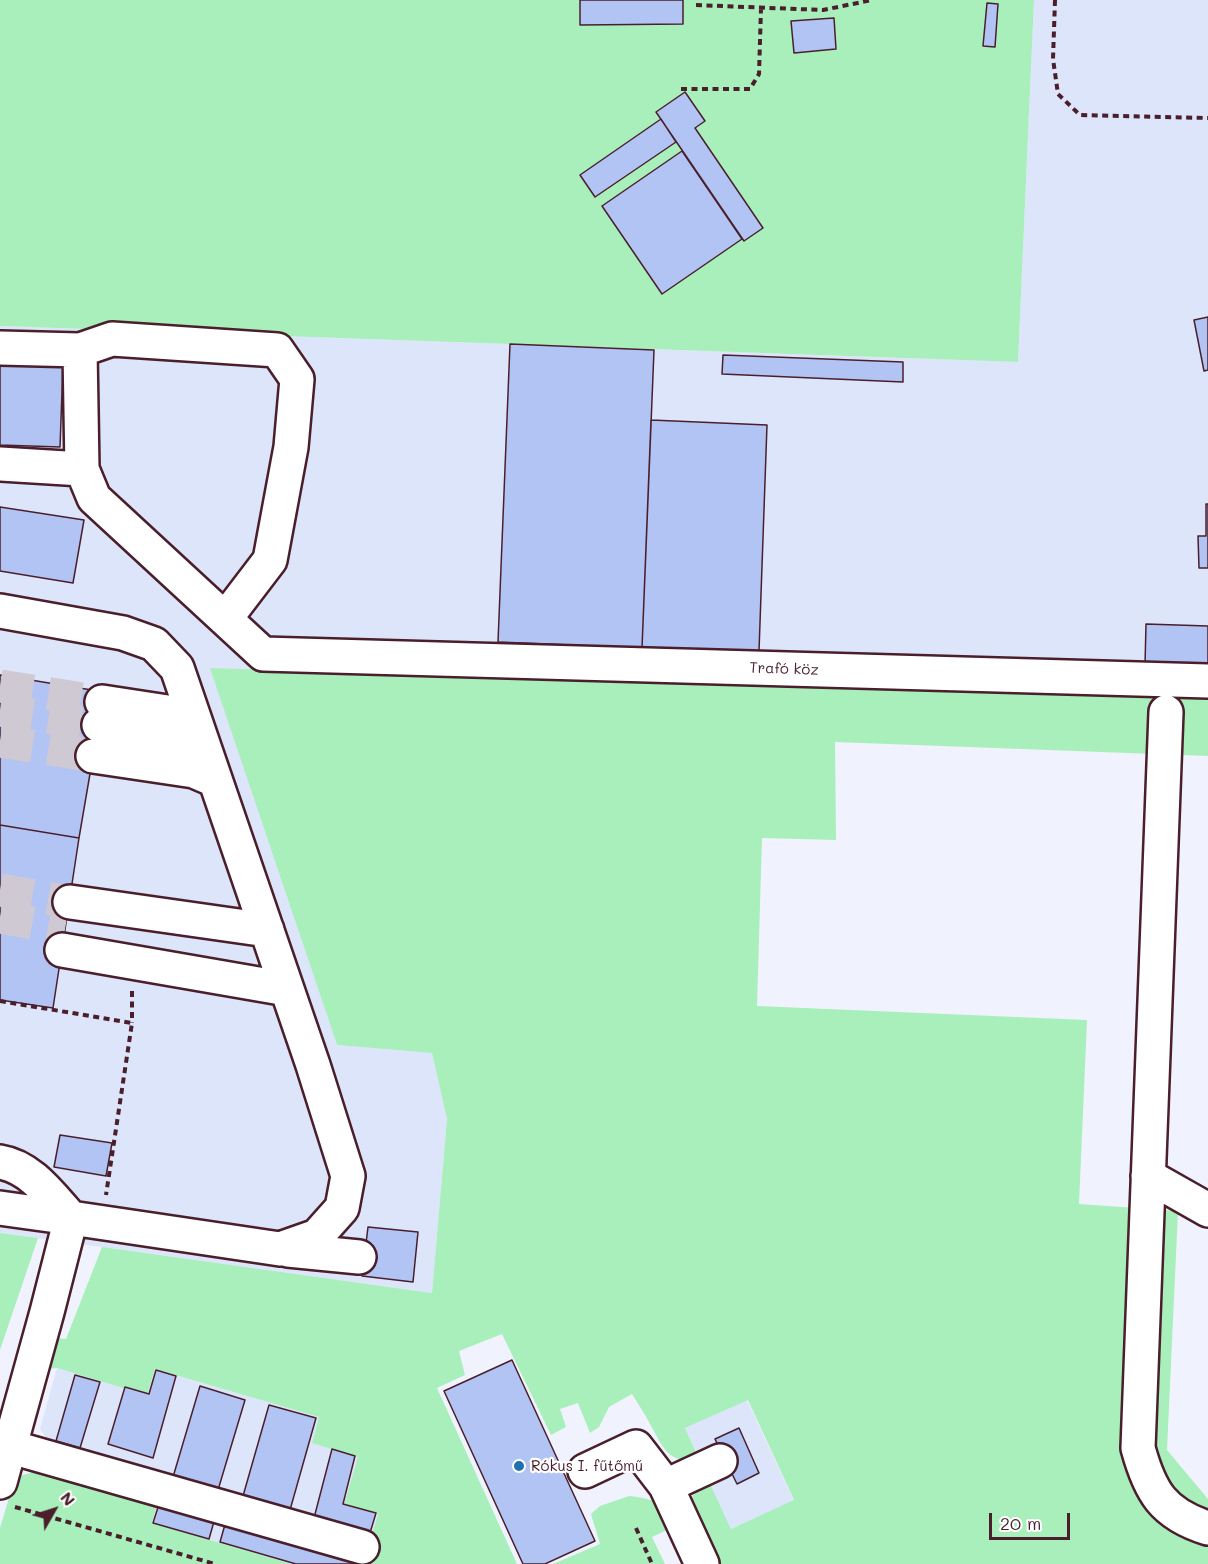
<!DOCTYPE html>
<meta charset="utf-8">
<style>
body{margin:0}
#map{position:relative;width:1208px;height:1564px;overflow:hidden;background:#f0f3fd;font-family:Mali,sans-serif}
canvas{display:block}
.north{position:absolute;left:24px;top:1480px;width:60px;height:60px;-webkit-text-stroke:4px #fff;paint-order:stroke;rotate:51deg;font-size:16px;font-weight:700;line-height:24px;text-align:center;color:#4a1f2b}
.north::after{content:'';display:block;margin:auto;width:21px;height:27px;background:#4a1f2b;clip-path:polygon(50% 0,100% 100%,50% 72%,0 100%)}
.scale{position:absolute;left:989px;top:1513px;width:81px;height:27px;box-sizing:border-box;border:3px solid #4a1f2b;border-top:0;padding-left:8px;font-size:18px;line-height:21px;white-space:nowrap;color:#4a1f2b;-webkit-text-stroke:4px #fff;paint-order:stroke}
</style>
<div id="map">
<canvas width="1208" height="1564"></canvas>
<div class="north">N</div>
<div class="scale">20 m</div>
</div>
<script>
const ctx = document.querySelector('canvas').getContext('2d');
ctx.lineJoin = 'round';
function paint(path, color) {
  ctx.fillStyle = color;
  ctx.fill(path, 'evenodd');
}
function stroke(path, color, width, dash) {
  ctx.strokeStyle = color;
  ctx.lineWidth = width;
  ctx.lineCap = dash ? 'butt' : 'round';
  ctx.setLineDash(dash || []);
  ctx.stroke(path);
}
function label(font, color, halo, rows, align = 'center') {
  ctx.font = font + ' Mali,sans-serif';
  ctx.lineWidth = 4.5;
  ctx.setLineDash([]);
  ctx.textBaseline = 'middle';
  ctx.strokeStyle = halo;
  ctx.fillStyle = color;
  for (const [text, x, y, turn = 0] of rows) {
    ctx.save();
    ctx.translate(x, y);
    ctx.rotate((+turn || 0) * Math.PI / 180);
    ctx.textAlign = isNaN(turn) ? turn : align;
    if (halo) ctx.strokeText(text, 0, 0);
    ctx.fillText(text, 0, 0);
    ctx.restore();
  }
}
const built = new Path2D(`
 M1034 0H1208V695L211 668 337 1045 432 1053 447 1119 432 1293 0 1233V326L1018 362Z
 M57 1368 147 1394 155 1369 319 1417 312 1443 358 1456 378 1514 363 1564H292L152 1523 158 1502 52 1446 40 1429Z
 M747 1400 794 1501 731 1529 685 1428Z`);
const green = new Path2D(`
 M0 0H1034L1018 362 0 326Z
 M210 668 1208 695V756L835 742 836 840 762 838 757 1006 1087 1020 1079 1204 1178 1211 1167 1450 1208 1499V1564H716C708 1547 685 1510 694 1492 697 1486 704 1483 708 1479L731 1529 794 1500 748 1400 685 1428 699 1459C668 1465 663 1447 650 1424 645 1414 638 1404 632 1394L609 1407 599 1427 590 1433 578 1403 560 1409 566 1427 551 1435 502 1334 459 1351 465 1375 437 1388 517 1564H363L378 1514 344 1505 358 1457 312 1443 319 1417 155 1369 147 1395 57 1368 47 1369 55 1338 66 1339 102 1247 432 1293 447 1119 432 1053 337 1045Z
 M0 1233 38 1238 0 1350Z
 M46 1469 158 1501 152 1523 292 1564H0V1528L15 1477Z
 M629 1496C657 1499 662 1503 671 1528L652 1537 665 1564H553L600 1544 591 1514 600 1506Z`);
const building = new Path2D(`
 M580 0H683V24L580 25Z
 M987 3 998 4 995 47 983 46Z
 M834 18 836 49 794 53 791 21Z
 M685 92 705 121 695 128 763 228 744 241 656 112Z
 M661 119 676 142 595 197 580 175Z
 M682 151 742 239 662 294 602 206Z
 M1208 317V370L1204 371 1194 320Z
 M510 344 654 350 642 648 498 642Z
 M723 355 903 362V382L722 374Z
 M0 362 63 365 60 447 0 445Z
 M651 420 767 425 759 651 642 648Z
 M1206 504H1208V568H1199L1198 536H1206Z
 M0 507 84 520 73 583 0 571Z
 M1146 624 1208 626V667L1145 665Z
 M0 675 104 692 79 838 0 825Z
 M0 825 79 838 53 1008 0 1000Z
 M60 1135 112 1143 106 1176 54 1167Z
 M368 1227 418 1232 413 1282 362 1276Z
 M512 1360 595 1541 545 1564H523L444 1391Z
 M156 1370 176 1376 153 1458 108 1444 125 1387 149 1394Z
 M75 1375 100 1382 80 1448 56 1441Z
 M200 1386 245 1400 218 1490 173 1477Z
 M269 1405 316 1418 290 1510 243 1496Z
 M739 1428 759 1473 737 1484 715 1439Z
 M332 1449 355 1456 343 1504 376 1513 370 1533 314 1518Z
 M160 1501 215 1518 209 1539 153 1523Z
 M226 1521 363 1559 362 1564H296L220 1542Z`);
const minorTunnel = new Path2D(`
 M0 686 102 702
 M0 710 99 725
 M0 741 93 756
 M0 890 70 902
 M0 917 65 929`);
const path = new Path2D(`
 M1055 0 1053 59 1058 94 1080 115 1208 118
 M696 5 823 10 872 0
 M681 89H750L759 74 761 8
 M132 991V1023
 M0 1001 132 1023 106 1195
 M15 1507 215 1564
 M636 1528 652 1564`);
const minor = new Path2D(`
 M0 348 80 350 82 469 94 498 263 654 1208 681
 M80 350 112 339 277 350 297 379 291 447 270 560 225 619
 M0 464 82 469
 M0 611 123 633 154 644 177 668 313 1065 348 1176 342 1208 317 1236 280 1249 71 1218 47 1312 0 1482
 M102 702 174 713 194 718
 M1166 712 1138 1448C1150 1492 1163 1514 1208 1528
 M99 725 182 737 203 744
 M93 756 194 771 215 780
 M70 902 267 930
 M62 950 287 989
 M0 1162C31 1167 51 1196 71 1218
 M1148 1176 1208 1210
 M0 1208 71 1218
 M288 1250 359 1257
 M11 1447 362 1547
 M585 1471 636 1447 666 1486 702 1564
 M666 1486 720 1461`);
const markers = [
 [519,1466,6,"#1f6fb2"]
];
const streetNames = [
 ["Trafó köz",784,669,2]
];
const poiNames = [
 ["Rókus I. fűtőmű",531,1466]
];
paint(built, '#dde5fa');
paint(green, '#a8efbb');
paint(building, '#b2c4f4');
stroke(building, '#4a1f2b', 1.5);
stroke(minorTunnel, '#cfc9d3', 33, [33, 16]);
stroke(minor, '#4a1f2b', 38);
stroke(path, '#4a1f2b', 4, [6, 4.5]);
stroke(minor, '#fff', 33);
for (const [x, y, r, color] of markers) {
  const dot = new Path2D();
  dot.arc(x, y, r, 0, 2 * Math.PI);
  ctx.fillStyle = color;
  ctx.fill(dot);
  stroke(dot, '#fff', 2);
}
label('15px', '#4a1f2b', '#fff', streetNames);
label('15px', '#4a1f2b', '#fff', poiNames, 'left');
</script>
